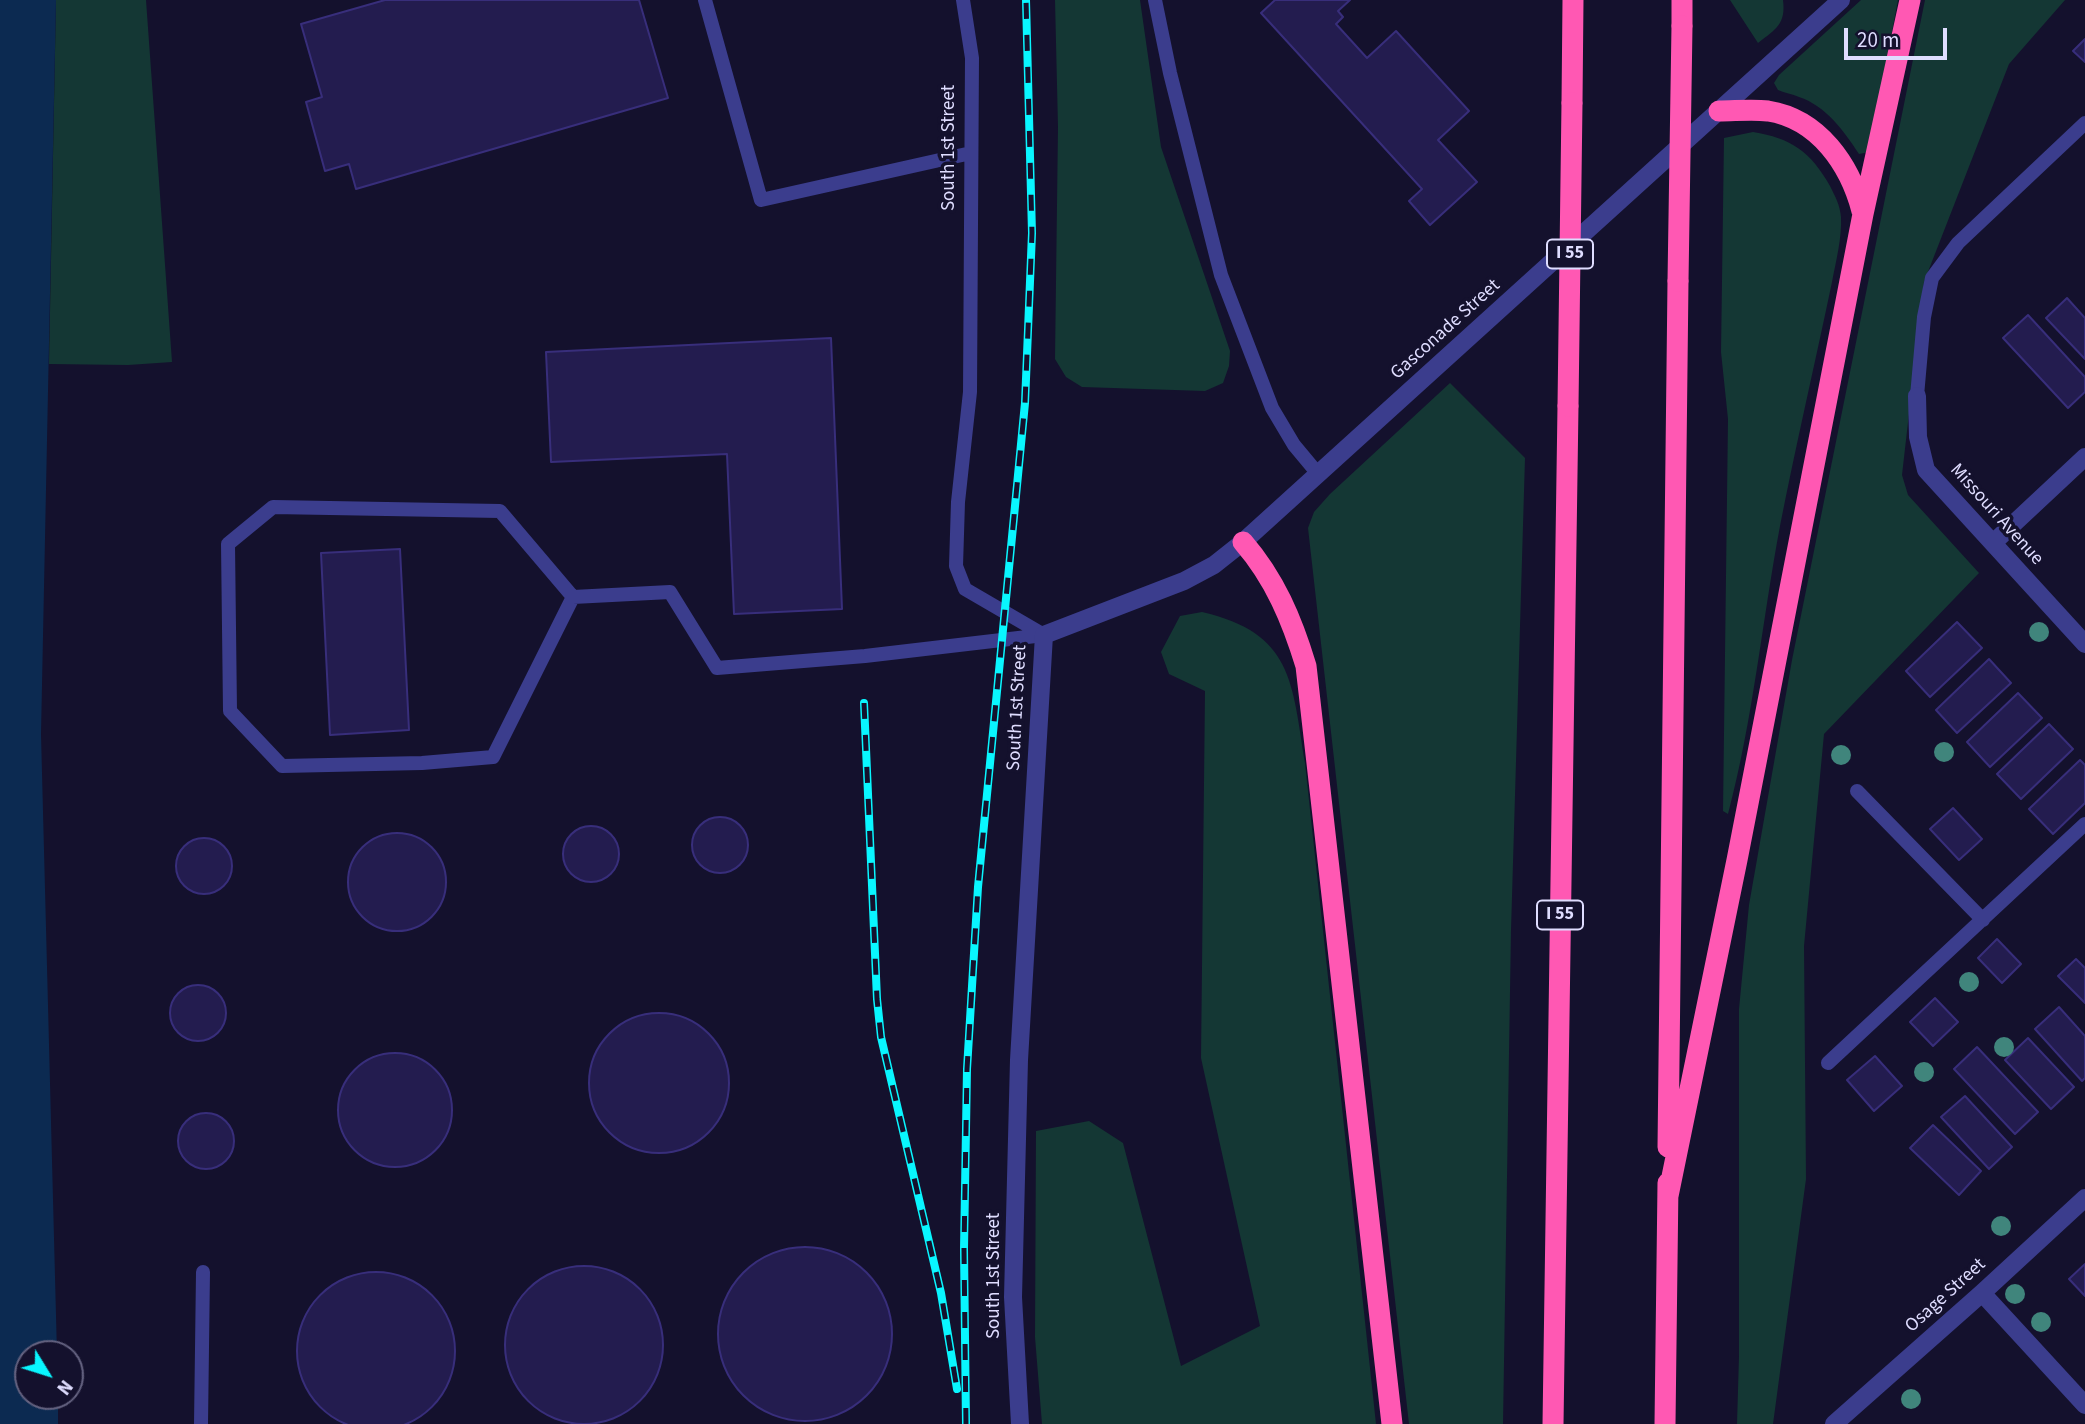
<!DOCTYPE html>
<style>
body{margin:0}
#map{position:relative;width:2085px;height:1424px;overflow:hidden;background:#14112d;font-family:"Source Sans 3",sans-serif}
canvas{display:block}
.north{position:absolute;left:14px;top:1340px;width:70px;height:70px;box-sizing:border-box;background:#14112d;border:2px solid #656381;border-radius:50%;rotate:128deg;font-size:19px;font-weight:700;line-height:28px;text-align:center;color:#dfddff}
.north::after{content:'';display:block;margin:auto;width:24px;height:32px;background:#09f6ff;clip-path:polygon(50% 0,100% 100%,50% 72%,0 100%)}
.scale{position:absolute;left:1844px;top:28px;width:103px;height:32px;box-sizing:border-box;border:4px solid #dfddff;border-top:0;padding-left:9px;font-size:21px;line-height:24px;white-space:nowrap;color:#dfddff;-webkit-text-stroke:5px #14112d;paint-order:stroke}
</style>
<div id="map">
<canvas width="2085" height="1424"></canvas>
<div class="north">N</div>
<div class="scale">20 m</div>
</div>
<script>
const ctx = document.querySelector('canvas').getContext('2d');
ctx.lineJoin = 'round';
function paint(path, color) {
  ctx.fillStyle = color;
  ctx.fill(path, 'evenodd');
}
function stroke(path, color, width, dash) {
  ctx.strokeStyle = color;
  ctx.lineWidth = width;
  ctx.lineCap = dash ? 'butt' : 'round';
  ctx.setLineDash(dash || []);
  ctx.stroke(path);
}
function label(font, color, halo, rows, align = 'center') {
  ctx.font = font + ' "Source Sans 3",sans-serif';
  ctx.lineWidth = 7;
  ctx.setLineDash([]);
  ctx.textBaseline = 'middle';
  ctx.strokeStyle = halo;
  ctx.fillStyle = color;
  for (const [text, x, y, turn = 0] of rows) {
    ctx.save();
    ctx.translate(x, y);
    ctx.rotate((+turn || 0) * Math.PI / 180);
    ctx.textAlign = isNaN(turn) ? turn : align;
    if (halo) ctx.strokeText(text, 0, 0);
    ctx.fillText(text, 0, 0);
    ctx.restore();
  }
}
const green = new Path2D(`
 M56 0H146L172 362 128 365 49 364Z
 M1055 0H1140L1161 147 1230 351 1229 366 1223 383 1205 391 1082 387 1066 377 1055 359 1058 127Z
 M1730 0H1783C1786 24 1776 29 1758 43Z
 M1861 0H1898L1869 152 1859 154C1844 131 1826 106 1799 97 1792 94 1785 93 1778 90L1774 83 1779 75Z
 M1925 0H2065L2009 64 1924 282 1902 475 1908 495 1979 573 1824 734 1804 946 1806 1179 1773 1424H1737L1739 1356V1009L1749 905 1792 660Z
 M1753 132C1791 138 1811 152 1830 186 1835 196 1840 205 1841 217 1842 238 1836 261 1832 282 1815 363 1796 445 1780 526 1762 622 1753 720 1728 814L1723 811 1728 419 1721 352 1724 138Z
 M1450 383 1525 458 1511 930 1503 1424H1409L1308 528 1314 512 1330 494Z
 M1202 612C1293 633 1292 682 1305 763L1376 1424H1042L1035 1337 1036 1131 1089 1121 1123 1143 1181 1366 1260 1326 1201 1058 1205 691 1169 674 1161 652 1180 616Z`);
const water = new Path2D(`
 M0 0H56L41 734 57 1354H28V1396H58V1424H0Z`);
const building = new Path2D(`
 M385 0H639L668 98 356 189 349 164 325 171 306 102 322 97 301 24Z
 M1275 0H1350L1338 11 1343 17 1336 24 1367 58 1396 31 1469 111 1438 140 1477 182 1430 225 1409 201 1422 189 1261 13Z
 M2085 39V62L2073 51Z
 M2067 298 2085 318V359L2046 318Z
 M2028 315 2085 377V392L2068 408 2003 338Z
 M831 338 842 609 734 614 727 454 551 462 546 352Z
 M400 549 409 730 330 735 321 553Z
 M1957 622 1982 648 1930 697 1906 671Z
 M1989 659 2011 683 1957 733 1936 710Z
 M2018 693 2042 718 1990 767 1967 742Z
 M2049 724 2073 749 2021 799 1997 774Z
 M2080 760 2085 765V803L2053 834 2029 809Z
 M1953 808 1982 839 1959 860 1930 829Z
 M692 845a28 28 0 1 1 56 0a28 28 0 1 1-56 0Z
 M563 854a28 28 0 1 1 56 0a28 28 0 1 1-56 0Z
 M348 882a49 49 0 1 1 98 0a49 49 0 1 1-98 0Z
 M176 866a28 28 0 1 1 56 0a28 28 0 1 1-56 0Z
 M1997 939 2021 964 2002 983 1978 958Z
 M2076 959 2085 968V1003L2058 976Z
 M170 1013a28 28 0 1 1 56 0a28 28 0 1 1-56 0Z
 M1935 998 1958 1022 1933 1046 1910 1022Z
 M2059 1007 2085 1036V1078L2082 1081 2035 1029Z
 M589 1083a70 70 0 1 1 140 0a70 70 0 1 1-140 0Z
 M2028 1038 2074 1087 2051 1109 2005 1060Z
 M1977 1047 2038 1112 2015 1134 1954 1069Z
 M338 1110a57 57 0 1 1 114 0a57 57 0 1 1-114 0Z
 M1875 1056 1902 1086 1874 1111 1847 1080Z
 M1965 1096 2012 1147 1989 1169 1941 1117Z
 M178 1141a28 28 0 1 1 56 0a28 28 0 1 1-56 0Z
 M1933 1125 1981 1171 1959 1195 1910 1148Z
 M718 1334a87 87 0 1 1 174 0a87 87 0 1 1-174 0Z
 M2085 1264V1296L2069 1279Z
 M505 1345a79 79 0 1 1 158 0a79 79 0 1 1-158 0Z
 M297 1351a79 79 0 1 1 158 0a79 79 0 1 1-158 0Z`);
const service = new Path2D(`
 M705 0 761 200 971 153
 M963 0 972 58 970 392 958 502 956 566 965 589 1044 635
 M1155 0 1170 73 1221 275 1272 408 1294 445 1319 475
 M1917 396 1924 317 1932 278 1958 243 2085 123
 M273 507 500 511 573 597 493 757 422 763 282 766 230 711 228 544Z
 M573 597 670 592 717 668 865 656 1044 635
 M1857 791 1983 920
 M1828 1063 2085 824
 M201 1424 203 1272`);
const minor = new Path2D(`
 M1917 396 1918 437 1926 470 2085 644
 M1993 543 2085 457
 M1982 1293 2085 1405
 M1020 1424 1013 1297 1019 1060 1044 635 1184 581 1214 565 1243 542
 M1834 1424 1982 1293 2085 1198`);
const tertiary = new Path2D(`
 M1243 542 1841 0`);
const motorway = new Path2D(`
 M1682 26V0
 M1572 103 1573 0
 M1719 111C1735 111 1752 109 1768 111 1819 119 1850 165 1862 211
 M1243 542C1275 579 1292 620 1306 666L1392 1424
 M1668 1147 1678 281
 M1668 1196 1737 860 1863 214 1910 0
 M1553 1424 1568 406
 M1665 1424 1668 1183`);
const rail = new Path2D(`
 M864 703 877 999 881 1037 941 1293 957 1389
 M966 1424 964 1249 967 1069 978 887 1025 403 1032 233 1026 0`);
const motorwayBridge = new Path2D(`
 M1678 281 1682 26
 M1568 406 1572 103`);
const trees = [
 [2039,632],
 [1944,752],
 [1841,755],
 [1969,982],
 [2004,1047],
 [1924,1072],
 [2001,1226],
 [2015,1294],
 [2041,1322],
 [1911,1399]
];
const shields = [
 [1570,254,46],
 [1560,915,46]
];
const shieldNames = [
 ["I 55",1570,254],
 ["I 55",1560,915]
];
const streetNames = [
 ["South 1st Street",950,148,-90],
 ["Gasconade Street",1446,330,-42],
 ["Missouri Avenue",1996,515,48],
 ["South 1st Street",1018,708,-87],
 ["South 1st Street",995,1276,-90],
 ["Osage Street",1946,1296,-42]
];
paint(green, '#143734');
paint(water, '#0c2a51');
paint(building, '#231c4f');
stroke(building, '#382e7b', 2);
stroke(service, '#3b3d8d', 14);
stroke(minor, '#3b3d8d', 18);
stroke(tertiary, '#3b3d8d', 18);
stroke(motorway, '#ff58b3', 21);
stroke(rail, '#09f6ff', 8);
stroke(rail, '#14112d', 5, [16]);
stroke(motorwayBridge, '#ff58b3', 21);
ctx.fillStyle = '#40857c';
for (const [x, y] of trees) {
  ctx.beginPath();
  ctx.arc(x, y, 10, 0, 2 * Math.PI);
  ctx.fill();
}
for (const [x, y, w] of shields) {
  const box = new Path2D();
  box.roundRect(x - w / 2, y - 14.5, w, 29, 5);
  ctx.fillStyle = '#14112d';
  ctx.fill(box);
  stroke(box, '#dfddff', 2);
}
label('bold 18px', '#dfddff', null, shieldNames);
label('19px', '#dfddff', '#14112d', streetNames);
</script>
